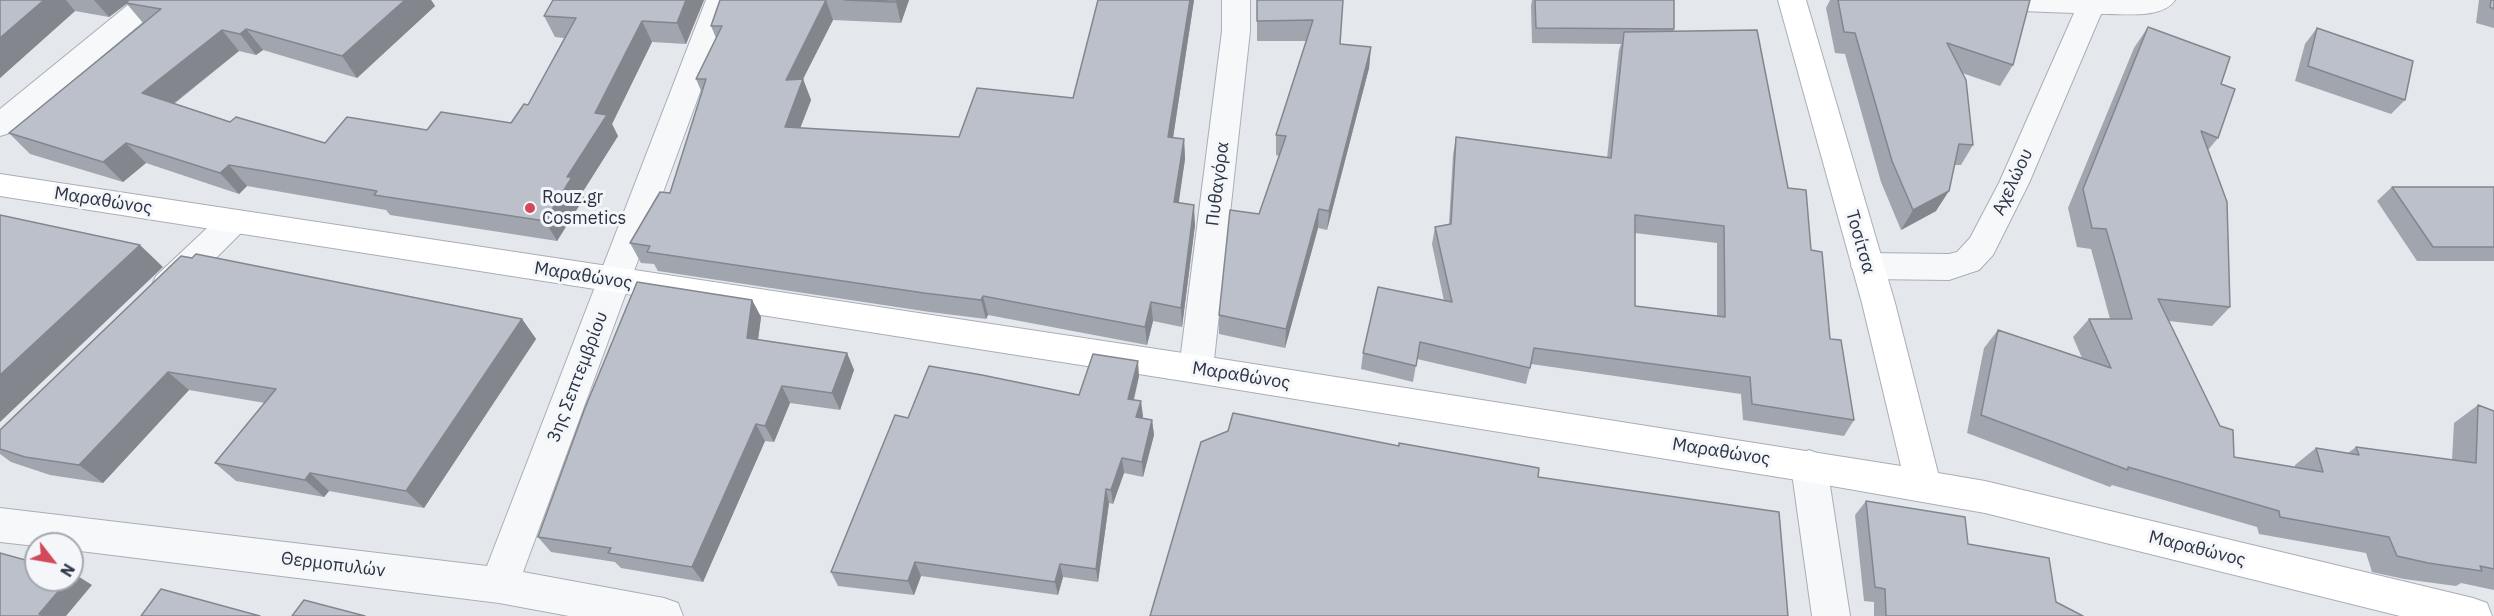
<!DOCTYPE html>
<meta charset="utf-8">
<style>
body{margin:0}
#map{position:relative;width:2494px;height:616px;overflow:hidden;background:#e4e7ec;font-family:"IBM Plex Sans",sans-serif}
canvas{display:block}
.north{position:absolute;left:24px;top:532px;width:60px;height:60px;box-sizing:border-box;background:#f4f6f9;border:2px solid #a4a8b1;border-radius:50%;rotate:121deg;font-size:16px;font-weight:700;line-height:24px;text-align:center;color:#2b3445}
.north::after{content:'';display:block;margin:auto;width:21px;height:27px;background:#d1495b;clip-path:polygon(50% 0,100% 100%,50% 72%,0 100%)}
</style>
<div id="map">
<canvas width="2494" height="616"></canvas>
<div class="north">N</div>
</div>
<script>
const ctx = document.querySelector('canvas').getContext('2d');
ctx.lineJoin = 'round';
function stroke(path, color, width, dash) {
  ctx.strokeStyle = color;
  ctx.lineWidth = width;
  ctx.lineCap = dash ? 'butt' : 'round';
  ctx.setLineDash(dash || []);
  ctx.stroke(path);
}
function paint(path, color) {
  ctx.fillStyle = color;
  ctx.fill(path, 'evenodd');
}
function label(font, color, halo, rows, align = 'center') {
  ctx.font = font + ' "IBM Plex Sans",sans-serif';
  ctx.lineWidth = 6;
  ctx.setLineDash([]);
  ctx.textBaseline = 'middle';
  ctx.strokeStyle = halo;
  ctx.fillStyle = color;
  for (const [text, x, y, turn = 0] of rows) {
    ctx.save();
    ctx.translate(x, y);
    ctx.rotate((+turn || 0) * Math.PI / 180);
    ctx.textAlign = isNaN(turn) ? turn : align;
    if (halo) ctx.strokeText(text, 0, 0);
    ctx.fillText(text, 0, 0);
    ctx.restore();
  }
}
const street = new Path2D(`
 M134 0H166L162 6 10 133 0 136V109Z
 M706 0H734L523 572 664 598 678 603 683 616H569L499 603 72 550V544H36V546L0 542V508L487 566Z
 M1222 0H1250V31L1213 369 1208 379 1196 383 1184 379 1179 369 1222 31Z
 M1954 0H2175C2162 20 2122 13 2101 14L2029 183 1993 255 1979 270 1949 280 1867 279 1856 275 1851 266 1856 257 1867 253 1949 254 1957 252 1970 238 1999 183 2074 13 1968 9 1958 6Z
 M233 210 244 214 249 222 244 230 180 294 168 298 156 294 152 285 156 276 222 214Z
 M1809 450 1822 455 1827 466 1850 616H1812L1791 466 1796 455Z`);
const secondary = new Path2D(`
 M1778 0H1806L1895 303 1938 473 1985 481 2473 598 2487 603 2492 616H2400L1985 513 1809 482 1196 383 0 196V174L1196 355 1901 466 1862 303Z`);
const wall = new Path2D(`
 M0 0H431L435 6 357 78 263 50 256 55 239 51 174 104 230 122 325 143 427 130 511 123 528 105 564 38 555 37 544 16 704 0 686 44 652 42 612 124 618 136 582 193 584 198 557 241 390 215 386 210 247 186 239 194 146 163 123 182 30 154 9 133 143 23 127 4 109 17 75 11 0 78Z
 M720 0H909L901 23 833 20 803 79 811 100 800 128 959 137 1073 98 1098 0H1194L1173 138 1184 139 1185 159 1178 203 1195 225 1182 327 1153 321 1147 345 988 315 986 319 930 312 658 271 654 264 641 263 630 243 670 193 702 93 696 79 716 38 711 26Z
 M1257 0H1343L1340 44 1371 47 1369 68 1327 230 1318 228 1285 348 1219 334V315L1259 214 1279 156 1276 155V135L1306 41H1257Z
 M1532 0H1674V29L1673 32 1788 188 1811 250 1830 339 1854 420 1844 436 1743 420 1741 394 1531 364 1526 384 1417 359 1413 382 1361 369 1363 353 1444 301 1432 244 1435 227 1449 224 1453 155 1456 137 1607 158 1619 50 1621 44 1532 43 1531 6ZM1635 233 1717 243V316L1635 306Z
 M1830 0H2030L2013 65 2000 86 1962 73 1973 145 1961 165H1954L1936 211 1901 230 1881 182 1845 54 1835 53 1826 8Z
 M2479 0H2494V28L2476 23Z
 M2148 27 2221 84 2218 138 2208 150 2230 307 2212 326 2169 321 2234 457 2295 467V465L2316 448 2348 453 2356 447 2452 460 2454 423 2478 405 2494 411V590L2461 583 2456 586 2404 579 2372 572 2366 553 2259 534 2257 527 2112 485 2110 487 1967 433 1984 348 1998 330 2082 358 2073 337 2089 319H2110L2091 249 2077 247 2068 208 2134 48Z
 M2317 28 2405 100 2391 114 2295 81 2305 44Z
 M2392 187H2494V261H2417L2377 201Z
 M181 256 522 319 536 339 424 508 329 491 324 497 236 481 215 463 265 403 189 390 103 483 50 475 11 462 0 454V430Z
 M752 300 761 317 758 340 847 353 854 370 840 410 790 403 774 442 765 441 703 582 621 568 615 562 551 552 538 537Z
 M1139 376 1134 400 1143 416 1142 418 1152 420 1154 435 1143 477 1124 473 1113 504 1109 503 1098 582 1063 577 1058 595 921 576 914 595 838 586 831 572 908 418 1079 395Z
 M1866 501 1968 544 2056 602 2083 616H1874V602L1864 601 1855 515Z`);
const shadedWall = new Path2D(`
 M44 0H66L75 11 0 78V38Z
 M94 0H131L109 17Z
 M405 0H431L435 6 357 78 342 56Z
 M686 0H704L686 44 677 23Z
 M826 0 833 20 803 79 811 100 793 147 785 127 786 80Z
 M897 0H909L901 23 896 2Z
 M1190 0H1194L1170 157 1168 137Z
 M642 21 652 42 612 124 618 136 582 193 584 198 557 241 545 221 567 177 595 113Z
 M246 29 263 50 256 55 240 34Z
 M222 30 239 51 160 114 142 93Z
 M1371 47 1369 68 1327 230 1329 211Z
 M1184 139 1185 159 1176 222 1174 202Z
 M126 143 146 163 123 182 103 162Z
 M229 165 247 186 239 194 220 173Z
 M1949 191 1936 211 1901 230 1913 210Z
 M1194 205 1195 225 1182 327 1181 308Z
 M1319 209 1318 228 1285 348 1286 329Z
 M140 245 163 267 0 422V375Z
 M983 296 988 315 986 319 981 300Z
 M752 300 761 317 756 355 747 338Z
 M1151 302 1153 321 1147 345 1145 327Z
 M522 319 536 339 424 508 406 491Z
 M847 353 854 370 840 410 832 393Z
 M1138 361 1139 376 1130 414 1128 399Z
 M168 372 189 390 103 483 79 465Z
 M782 386 790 403 774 442 765 426Z
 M1141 401 1143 416 1138 432 1136 417Z
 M1152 420 1154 435 1143 477 1142 462Z
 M756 424 765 441 703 582 692 567Z
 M1122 458 1124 473 1113 504 1111 490Z
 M310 473 329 491 324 497 305 480Z
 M1106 489 1109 503 1098 582 1096 569Z
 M915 562 921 576 914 595 908 581Z
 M1060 564 1063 577 1058 595 1055 582Z
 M73 573 92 585 66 616H43L39 614 68 580H72V575Z`);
const building = new Path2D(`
 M0 0H44L0 38Z
 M129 0H405L342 56 246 29 240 34 222 30 142 93 230 122 236 117 325 143 347 117 427 130 441 112 511 123 524 104 528 105 576 18 544 16 553 0H686L677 23 642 21 595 113 607 115 567 177H572L545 221 374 195 377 191 229 165 220 173 126 143 103 162 9 133 161 9 126 3Z
 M720 0H826L786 80 803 79 785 127 959 137 977 88 1073 98 1098 0H1190L1168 137 1184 139 1174 202 1194 205 1181 308 1151 302 1145 327 983 296 981 300 924 293 647 252 650 246 630 243 660 192 670 193 706 79H696L722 26H711Z
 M844 0H897L896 2Z
 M1257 0H1343L1340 44 1371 47 1329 211 1319 209 1286 329 1219 315 1230 210 1259 214 1286 136 1276 135 1313 20 1257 21Z
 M1535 0H1674V29L1536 28Z
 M1838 0H2030L2013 65 1947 43 1966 80 1973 145 1959 144 1949 191 1913 210 1892 161 1855 33 1844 32Z
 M2491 0H2494V9L2490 7Z
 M2148 27 2230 57 2221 84 2235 89 2218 138 2201 131 2227 202 2230 307 2158 299 2220 426 2233 430 2234 457 2323 472 2316 448 2359 455 2356 447 2476 463 2478 405 2494 411V569L2480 566 2482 571 2428 563 2397 556 2389 537 2280 517 2279 511 2128 467V470L1981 415 1998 330 2111 368 2089 319H2132L2106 229 2092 228 2083 189Z
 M2317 28 2413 61 2405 100 2308 66Z
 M1757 30 1788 188 1806 190 1811 250 1822 252 1830 339 1841 340 1854 420 1752 404 1750 377 1534 348 1530 368 1420 342 1416 366 1363 353 1378 287 1452 302 1435 227 1451 224 1456 137 1611 158 1624 32ZM1635 215 1724 226 1725 317 1635 306Z
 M2392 187H2494V247H2433Z
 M0 215 140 245 0 375Z
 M196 254 522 319 406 491 310 473 305 480 215 463 276 389 168 372 79 465 25 457 0 449V430L181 256 192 258Z
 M637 282 752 300 747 338 847 353 832 393 782 386 765 426 756 424 692 567 608 553 611 548 538 537 585 408Z
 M1093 354 1138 361 1128 399 1141 401 1136 417 1152 420 1142 462 1122 458 1111 490 1106 489 1096 569 1060 564 1055 582 915 562 908 581 831 572 895 415 908 418 929 366 982 375 1079 395Z
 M1233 413 1399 446V443L1539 468 1538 477 1779 512 1788 616H1150L1201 442 1228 431Z
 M1866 501 1965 517 1968 544 2049 558 2056 602 2083 616H1886L1885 589 1875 587Z
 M0 553 36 563V580H68L39 614 48 616H0Z
 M161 589 260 616H141Z
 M304 600 365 616H292Z`);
const markers = [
 [530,208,6,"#d1495b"]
];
const streetNames = [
 ["Αχελώου",2013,182,-65],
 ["Πυθαγόρα",1218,184,-83],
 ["Μαραθώνος",103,201,9],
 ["Τοσίτσα",1860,242,74],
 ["Μαραθώνος",583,276,9],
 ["Μαραθώνος",1241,376,9],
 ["3ης Σεπτεμβρίου",578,377,-69],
 ["Μαραθώνος",1721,452,9],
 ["Μαραθώνος",2197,549,14],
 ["Θερμοπυλών",333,565,7]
];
const poiNames = [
 ["Rouz.gr",542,198],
 ["Cosmetics",542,219]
];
stroke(street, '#a9aeb7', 2);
stroke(secondary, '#a9aeb7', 2);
paint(street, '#f7f8fa');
paint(secondary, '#fff');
paint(wall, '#a1a5ae');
paint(shadedWall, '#83868d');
paint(building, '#bbc0ca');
stroke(building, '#83868d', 1.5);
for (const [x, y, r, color] of markers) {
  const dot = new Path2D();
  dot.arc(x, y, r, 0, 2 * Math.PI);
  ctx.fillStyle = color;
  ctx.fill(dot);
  stroke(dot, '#f4f6f9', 2);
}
label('18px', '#2b3445', '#f4f6f9', streetNames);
label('18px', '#2b3445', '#f4f6f9', poiNames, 'left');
</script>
